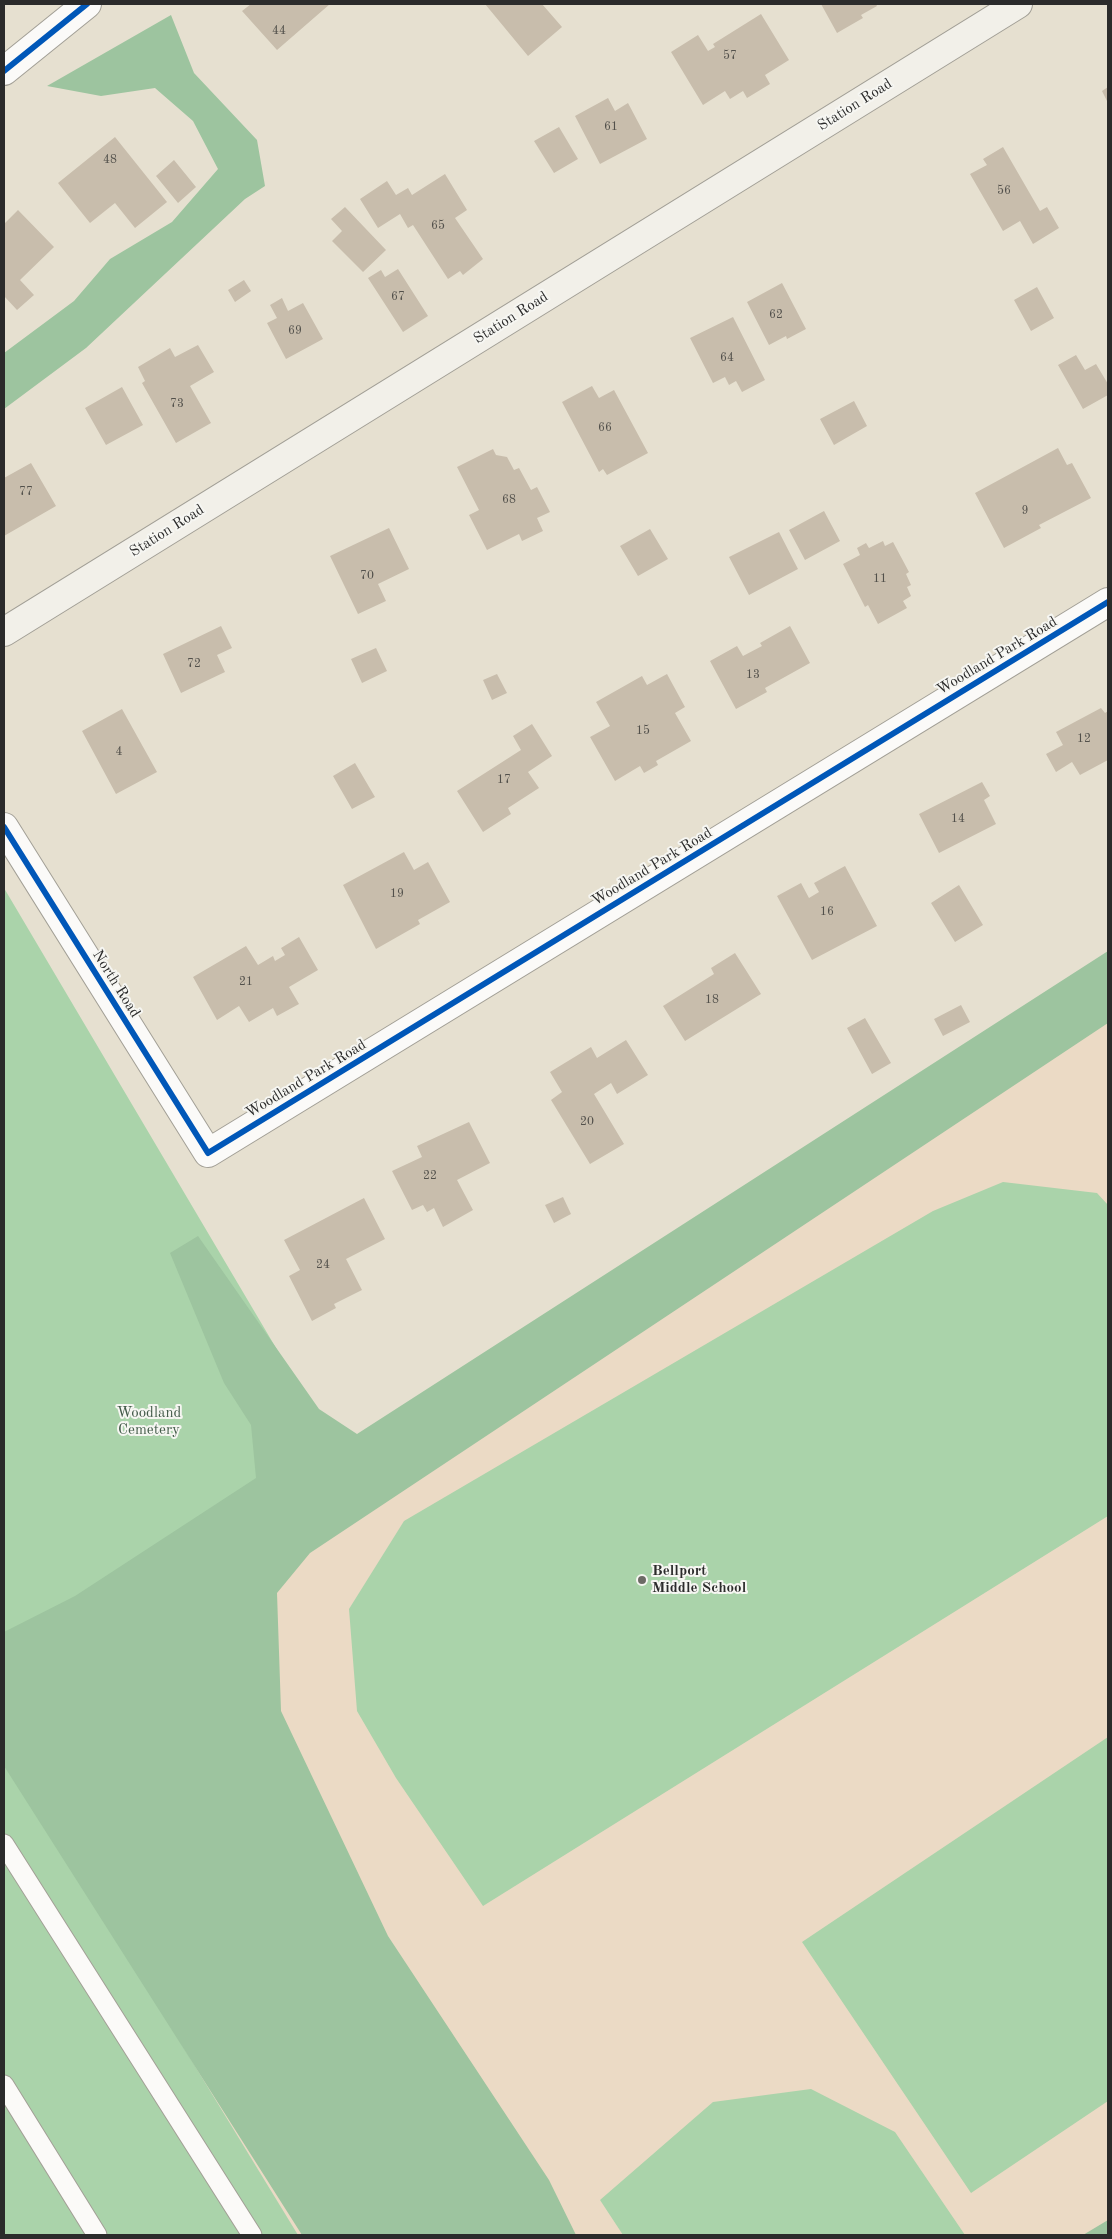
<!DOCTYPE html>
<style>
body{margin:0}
#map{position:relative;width:1112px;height:2239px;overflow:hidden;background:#e6e0d0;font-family:"Old Standard TT",serif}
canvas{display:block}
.frame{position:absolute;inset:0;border:5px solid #2b2b2b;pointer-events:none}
</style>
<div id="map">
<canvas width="1112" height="2239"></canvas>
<div class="frame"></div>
</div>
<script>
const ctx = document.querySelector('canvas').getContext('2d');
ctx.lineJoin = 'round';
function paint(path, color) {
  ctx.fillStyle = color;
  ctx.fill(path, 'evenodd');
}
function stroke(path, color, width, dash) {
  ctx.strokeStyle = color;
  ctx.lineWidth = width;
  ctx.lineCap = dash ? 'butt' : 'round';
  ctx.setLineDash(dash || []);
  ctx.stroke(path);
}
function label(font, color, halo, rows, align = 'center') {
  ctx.font = font + ' "Old Standard TT",serif';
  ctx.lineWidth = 4;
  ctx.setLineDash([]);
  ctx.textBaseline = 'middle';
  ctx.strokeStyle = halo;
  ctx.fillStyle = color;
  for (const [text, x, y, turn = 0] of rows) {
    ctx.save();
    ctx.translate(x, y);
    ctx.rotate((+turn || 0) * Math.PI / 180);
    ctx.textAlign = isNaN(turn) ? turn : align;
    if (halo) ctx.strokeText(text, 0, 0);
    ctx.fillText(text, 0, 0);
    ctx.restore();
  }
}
const built = new Path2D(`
 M1108 972V2235H298L4 1753Z`);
const green = new Path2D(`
 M4 888 347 1468 4 1692Z
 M1003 1182 1097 1193 1108 1205V1516L483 1906 396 1778 357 1711 349 1609 404 1521 933 1211Z
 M1108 1737V2101L971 2193 802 1942Z
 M4 1753 298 2235H4Z
 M811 2089 895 2132 965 2235H623L600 2200 713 2102Z`);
const forest = new Path2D(`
 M171 15 194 73 257 140 265 186 245 199 86 348 4 409V353L74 301 110 259 172 222 218 169 193 121 155 88 101 96 47 86Z
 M1108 951V1023L310 1553 277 1593 281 1711 388 1936 549 2180 576 2235H302L4 1766V1632L75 1596 256 1478 251 1425 224 1383 170 1253 198 1236 319 1409 357 1434Z
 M1108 2220V2235H1083Z`);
const building = new Path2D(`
 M251 4H330L277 50 242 11Z
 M485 4H542L562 27 528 56Z
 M821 4H876L877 6 861 15 863 18 837 33Z
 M761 14 789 60 765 75 770 84 747 98 743 91 730 99 725 91 703 105 671 52 698 35 708 51 715 47 713 44Z
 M1108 87V103L1102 91Z
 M608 98 615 111 628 103 647 139 600 164 575 116Z
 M559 127 578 159 554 173 534 141Z
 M115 137 167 202 135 228 115 203 90 223 58 183Z
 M1003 147 1040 211 1047 207 1059 228 1033 244 1020 221 1003 231 970 174 987 165 983 159Z
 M174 160 196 187 178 203 156 176Z
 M445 174 467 210 455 218 483 259 463 275 460 271 448 279 413 225 408 228 400 214 378 228 360 199 387 181 396 195 408 188 412 195Z
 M345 207 386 250 363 272 332 241 342 231 331 219Z
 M18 210 54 247 20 280 34 295 17 310 4 296V224Z
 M398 269 428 316 403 332 368 278 381 270 385 277Z
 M244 280 251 291 235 302 228 290Z
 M782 283 806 329 787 339 786 336 769 345 747 302Z
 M1037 287 1054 318 1031 331 1014 300Z
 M282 298 288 311 303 303 323 339 286 359 267 323 277 318 270 305Z
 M733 317 765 380 742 392 736 381 729 385 725 377 713 383 690 338Z
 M198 345 214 372 190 386 211 423 176 443 142 383 145 381 138 367 170 348 175 357Z
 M1076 355 1085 370 1096 364 1108 384V395L1083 409 1058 365Z
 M592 386 599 398 614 390 648 453 607 475 603 469 599 472 562 402Z
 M122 387 143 425 106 445 85 408Z
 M854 401 867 426 834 445 820 419Z
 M1058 448 1067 465 1072 463 1091 498 1039 525 1041 528 1004 548 975 493Z
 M493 449 496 455 507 457 514 470 519 468 531 490 537 487 550 512 537 518 543 531 522 541 519 534 487 550 469 515 479 510 457 467Z
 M31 463 56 506 4 536V478Z
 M824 511 840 541 805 560 789 530Z
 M389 528 409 569 378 584 386 601 358 614 330 556Z
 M650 529 668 559 638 576 620 546Z
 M779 532 798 569 749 595 729 557Z
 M883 541 885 546 893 542 909 572 906 574 911 585 907 587 911 596 903 601 907 608 878 624 868 605 865 607 843 564 860 555 857 548 866 543 869 548Z
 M221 626 232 648 217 655 225 672 181 693 163 654Z
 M790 626 810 663 765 688 767 692 736 709 710 661 737 646 743 656 762 646 760 643Z
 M376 648 387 671 362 683 351 659Z
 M497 674 507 693 492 700 483 680Z
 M667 674 685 707 675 713 691 741 656 761 658 765 644 773 640 766 615 781 590 737 610 726 596 702 642 676 647 685Z
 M1101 708 1105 713 1108 711V760L1080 775 1072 762 1056 772 1046 754 1063 745 1056 732Z
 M122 709 157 772 116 794 82 731Z
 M532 724 552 756 528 772 539 788 508 808 511 814 483 832 457 791 521 750 513 736Z
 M355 763 375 797 352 809 333 776Z
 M982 782 990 796 984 800 996 824 939 853 919 814Z
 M404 852 414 870 428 862 450 902 418 920 420 924 376 949 343 885Z
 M845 866 877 926 812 960 777 896 801 883 809 898 819 892 814 883Z
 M959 885 983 925 955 942 931 903Z
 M299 937 318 970 289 987 299 1004 277 1016 273 1008 249 1022 239 1006 217 1020 193 977 246 946 258 965 273 956 275 961 285 955 281 948Z
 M735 953 761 994 685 1041 663 1006 714 974 711 968Z
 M961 1005 970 1022 943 1036 934 1019Z
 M865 1018 891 1063 872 1074 847 1028Z
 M626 1040 648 1075 617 1094 611 1083 594 1094 624 1144 590 1164 551 1100 562 1092 550 1072 591 1047 597 1058Z
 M469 1122 490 1163 457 1180 473 1210 443 1227 434 1208 427 1212 423 1205 412 1210 392 1171 422 1157 417 1146Z
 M563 1197 571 1214 554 1223 545 1205Z
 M364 1198 385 1239 346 1259 362 1290 334 1304 336 1308 312 1321 289 1276 300 1270 284 1240Z`);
const service = new Path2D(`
 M4 1844 252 2235
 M4 2085 97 2235`);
const minor = new Path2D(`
 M4 71 87 4
 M4 827 208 1153 1108 602`);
const secondary = new Path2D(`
 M4 632 1018 4`);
const cycleway = new Path2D(`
 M4 71 87 4
 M4 827 208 1153 1108 602`);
const markers = [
 [642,1580,5,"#6c6a65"]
];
const numberNames = [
 ["44",279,31],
 ["57",730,56],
 ["61",611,127],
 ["48",110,160],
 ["56",1004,191],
 ["65",438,226],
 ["67",398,297],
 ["62",776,315],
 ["69",295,331],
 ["64",727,358],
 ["73",177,404],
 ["66",605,428],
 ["77",26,492],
 ["68",509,500],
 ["9",1025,511],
 ["70",367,576],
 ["11",880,579],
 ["72",194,664],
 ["13",753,675],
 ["15",643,731],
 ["12",1084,739],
 ["4",119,752],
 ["17",504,780],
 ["14",958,819],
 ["19",397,894],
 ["16",827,912],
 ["21",246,982],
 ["18",712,1000],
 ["20",587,1122],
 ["22",430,1176],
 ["24",323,1265]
];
const streetNames = [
 ["Station Road",855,105,-32],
 ["Station Road",511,318,-32],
 ["Station Road",167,531,-32],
 ["Woodland Park Road",997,656,-31],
 ["Woodland Park Road",652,867,-31],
 ["North Road",116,984,58],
 ["Woodland Park Road",306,1079,-31]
];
const parkNames = [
 ["Woodland",149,1413],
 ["Cemetery",149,1430]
];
const poiNames = [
 ["Bellport",652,1571],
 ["Middle School",652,1588]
];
paint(built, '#ebdac5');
paint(green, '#aad3aa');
paint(forest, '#9dc49f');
paint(building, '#c8bdac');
stroke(service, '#a29f96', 21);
stroke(minor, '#a29f96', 30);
stroke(secondary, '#a29f96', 30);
stroke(service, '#fbfaf8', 19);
stroke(minor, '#fbfaf8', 28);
stroke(secondary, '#f2f0e9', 28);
stroke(cycleway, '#0057b8', 6);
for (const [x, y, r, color] of markers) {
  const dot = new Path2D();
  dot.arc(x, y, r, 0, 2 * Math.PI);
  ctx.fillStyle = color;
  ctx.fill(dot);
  stroke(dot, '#f6f6f2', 2);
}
label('12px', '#52504b', null, numberNames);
label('15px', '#2b2b2b', '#f6f6f2', streetNames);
label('15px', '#425a48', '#f6f6f2', parkNames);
label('bold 15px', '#2b2b2b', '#f6f6f2', poiNames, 'left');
</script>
